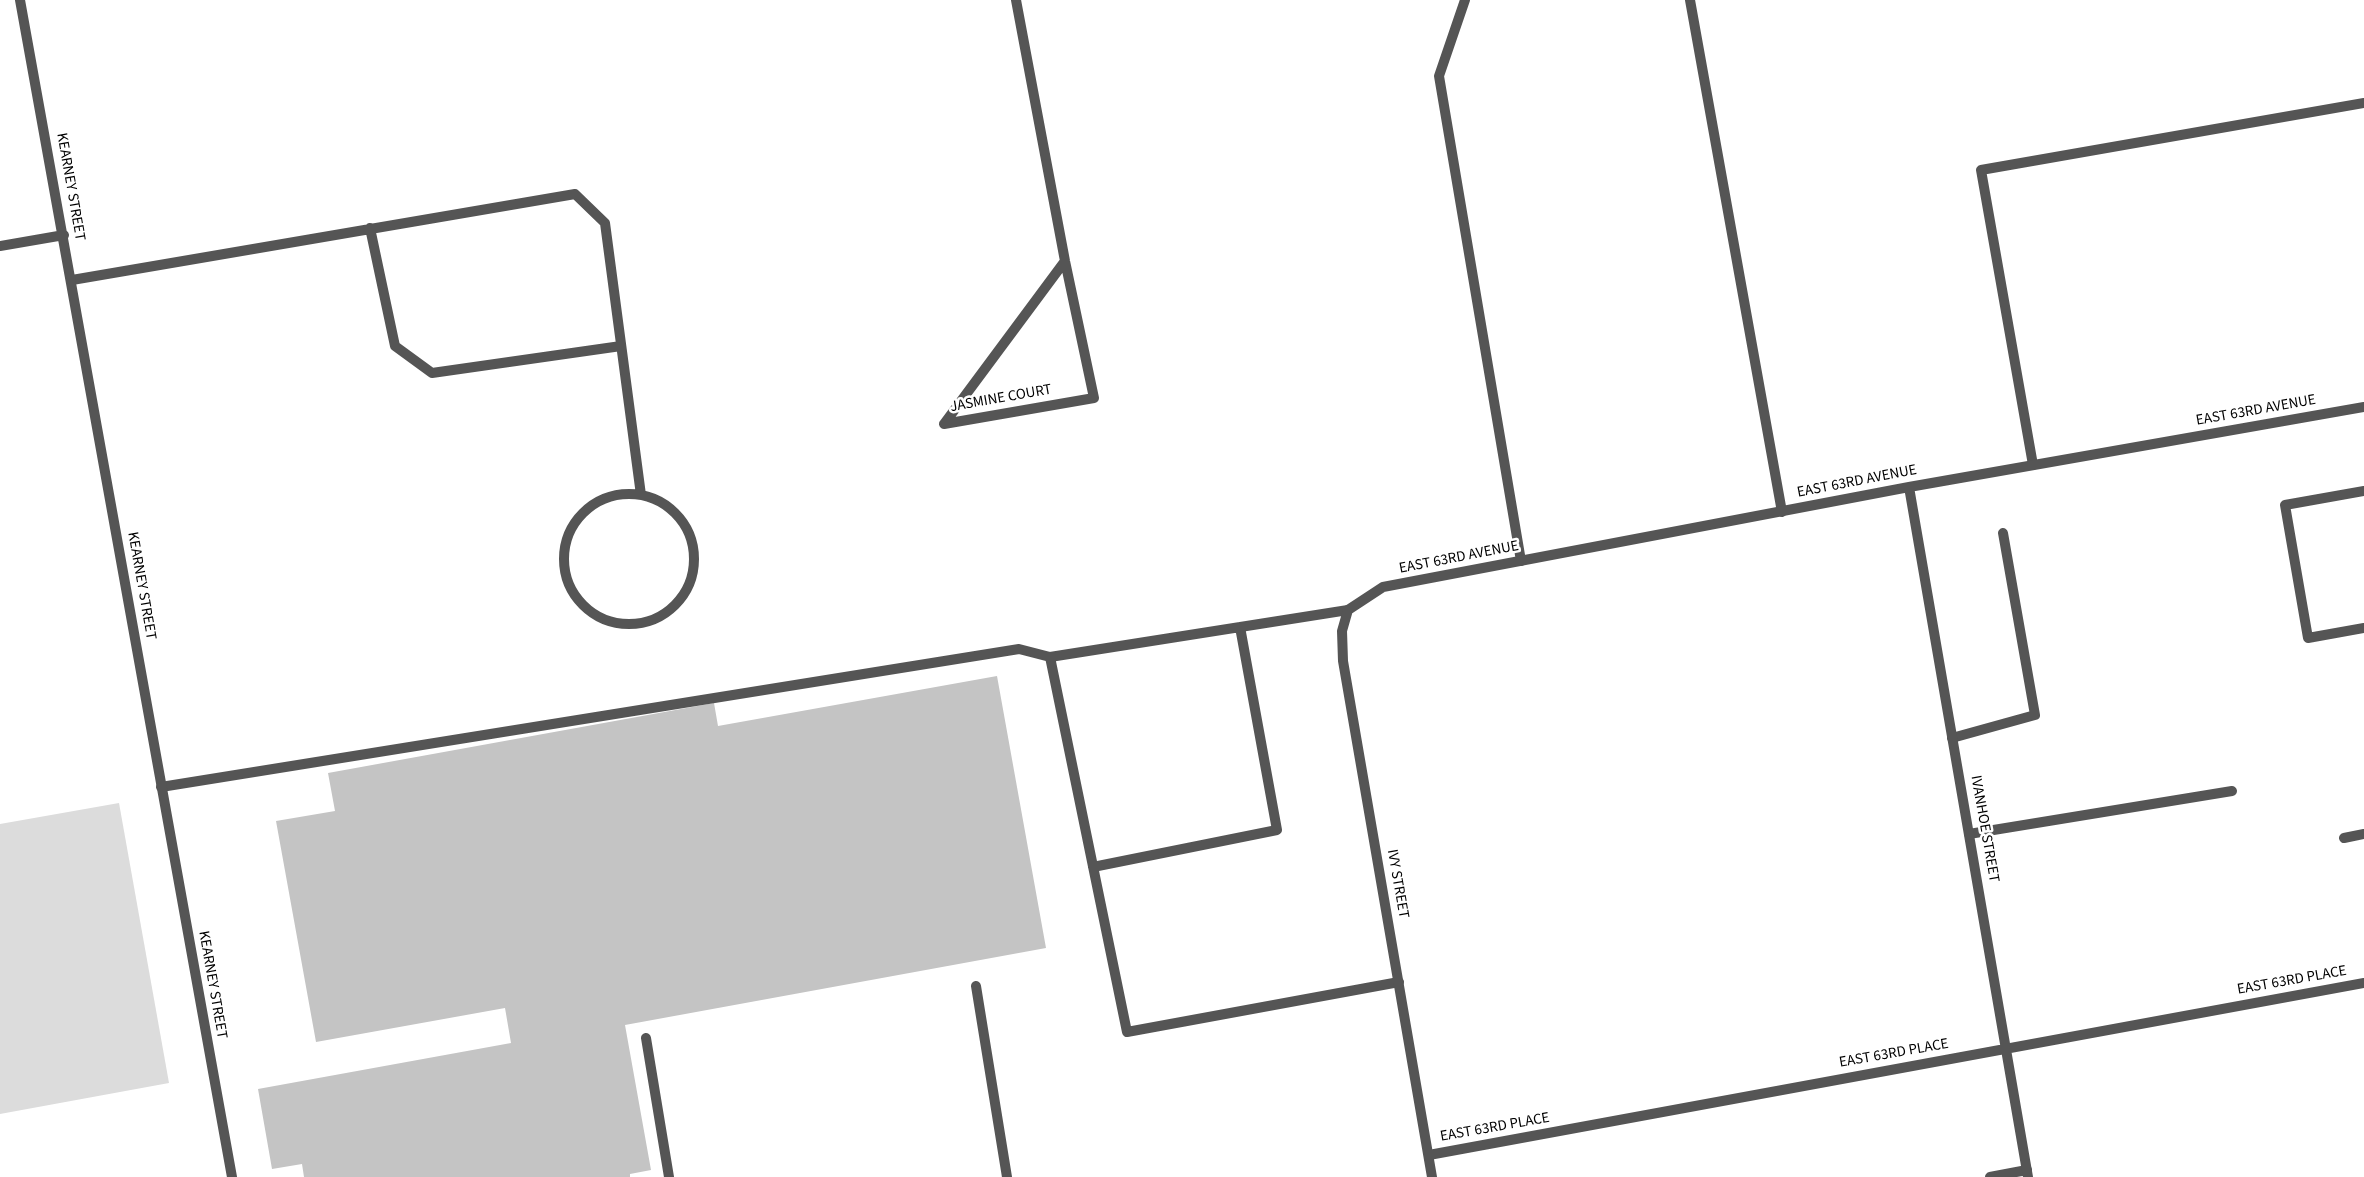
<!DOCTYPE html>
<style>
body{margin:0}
canvas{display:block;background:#fff}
</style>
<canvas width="2364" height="1177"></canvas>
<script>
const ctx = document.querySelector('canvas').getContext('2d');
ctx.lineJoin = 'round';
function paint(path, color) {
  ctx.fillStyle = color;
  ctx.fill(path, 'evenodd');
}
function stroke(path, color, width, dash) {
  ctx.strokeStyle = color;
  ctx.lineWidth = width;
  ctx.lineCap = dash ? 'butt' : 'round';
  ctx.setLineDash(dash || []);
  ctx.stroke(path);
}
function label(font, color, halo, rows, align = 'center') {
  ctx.font = font + ' "Source Sans 3",sans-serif';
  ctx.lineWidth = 5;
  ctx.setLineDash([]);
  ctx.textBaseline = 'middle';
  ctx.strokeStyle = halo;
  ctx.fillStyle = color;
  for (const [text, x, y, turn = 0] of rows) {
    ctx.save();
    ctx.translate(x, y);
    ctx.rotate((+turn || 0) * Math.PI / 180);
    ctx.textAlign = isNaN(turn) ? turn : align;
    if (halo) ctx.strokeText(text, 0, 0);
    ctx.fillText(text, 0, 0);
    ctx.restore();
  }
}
const green = new Path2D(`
 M119 803 169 1083 0 1114V824Z`);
const building = new Path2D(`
 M997 676 1046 948 625 1025 651 1170 630 1174V1177H304L302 1164 272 1169 258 1089 511 1043 505 1008 316 1042 276 821 335 811 328 773 714 703 718 726Z`);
const lane = new Path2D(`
 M1465 0 1439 76 1521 561
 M1690 0 1782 512
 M370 228 395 346 432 373 621 346
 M72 280 575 194 605 223 641 495
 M2033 465 1981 170 2364 103
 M2364 491 2285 505 2308 638 2364 628
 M564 559a65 65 0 1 1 130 0a65 65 0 1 1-130 0Z
 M1348 610 1050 657 1127 1032 1399 982
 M1952 738 2035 715 2003 533
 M161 787 1019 649 1050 657
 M1969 834 2232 791
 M2344 838 2364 834
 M1093 867 1277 830 1240 627
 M976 986 1007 1177
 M646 1038 669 1177
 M1990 1177 2027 1170`);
const street = new Path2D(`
 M20 0 232 1177
 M0 246 64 235
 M944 424 1094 398 1065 261 1016 0
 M944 424 1065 261
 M1909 487 2028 1177
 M1429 1155 2364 983
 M1432 1177 1343 661 1342 631 1348 610 1383 587 1909 487 2364 407`);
const streetNames = [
 ["KEARNEY STREET",70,187,80],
 ["JASMINE COURT",1001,399,-10],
 ["EAST 63RD AVENUE",2256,411,-10],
 ["EAST 63RD AVENUE",1857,482,-11],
 ["EAST 63RD AVENUE",1459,558,-11],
 ["KEARNEY STREET",141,586,80],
 ["IVANHOE STREET",1984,829,80],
 ["IVY STREET",1397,884,80],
 ["EAST 63RD PLACE",2292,981,-10],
 ["KEARNEY STREET",212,985,80],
 ["EAST 63RD PLACE",1894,1054,-10],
 ["EAST 63RD PLACE",1495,1128,-10]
];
paint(green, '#dcdcdc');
paint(building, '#c4c4c4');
stroke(lane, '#555', 10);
stroke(street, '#555', 10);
label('15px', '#000', '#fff', streetNames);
</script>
